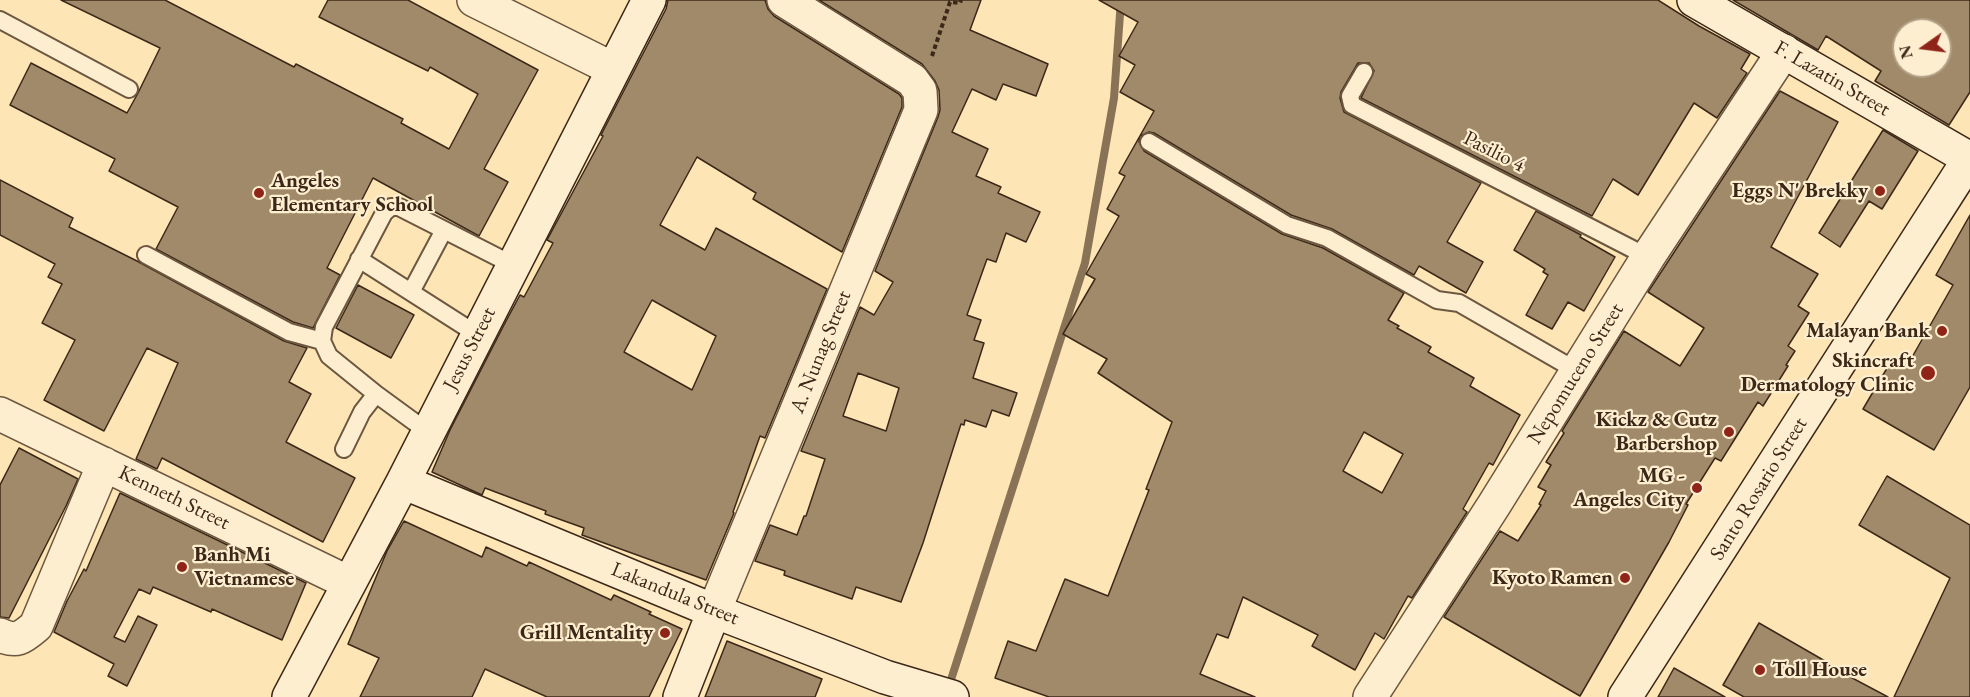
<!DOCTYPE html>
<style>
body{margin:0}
#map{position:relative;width:1970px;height:697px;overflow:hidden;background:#fee5b6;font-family:"EB Garamond",serif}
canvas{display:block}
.north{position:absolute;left:1892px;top:18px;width:60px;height:60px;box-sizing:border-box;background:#feeed0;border:2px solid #b09f86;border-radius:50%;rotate:256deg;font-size:16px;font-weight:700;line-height:24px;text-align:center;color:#3c2818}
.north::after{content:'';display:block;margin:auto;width:21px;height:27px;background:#8f2418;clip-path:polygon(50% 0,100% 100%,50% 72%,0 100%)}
</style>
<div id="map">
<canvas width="1970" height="697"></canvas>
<div class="north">N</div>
</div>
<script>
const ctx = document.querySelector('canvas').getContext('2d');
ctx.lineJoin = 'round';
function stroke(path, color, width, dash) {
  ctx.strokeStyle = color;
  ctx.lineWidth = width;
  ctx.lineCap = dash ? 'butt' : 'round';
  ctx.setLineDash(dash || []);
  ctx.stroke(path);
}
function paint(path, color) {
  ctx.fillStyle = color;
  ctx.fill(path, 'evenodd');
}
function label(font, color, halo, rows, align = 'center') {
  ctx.font = font + ' "EB Garamond",serif';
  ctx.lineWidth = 4.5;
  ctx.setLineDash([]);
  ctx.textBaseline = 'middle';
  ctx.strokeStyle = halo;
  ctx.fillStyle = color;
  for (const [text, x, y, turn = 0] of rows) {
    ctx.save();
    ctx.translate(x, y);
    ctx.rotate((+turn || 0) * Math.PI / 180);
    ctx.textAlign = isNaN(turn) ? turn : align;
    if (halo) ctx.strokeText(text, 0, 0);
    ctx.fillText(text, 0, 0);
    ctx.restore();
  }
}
const stream = new Path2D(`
 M948 689 1085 263 1114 98 1121 0`);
const building = new Path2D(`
 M61 0H165L294 67 296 64 403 119 401 123 449 149 478 94 430 67 428 71 319 17 328 0H408L538 70 484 169 508 182 479 236 373 178 327 268 340 275 313 328 293 322 156 249 178 207 109 171 115 159 10 105 31 63 127 113 138 93 160 48Z
 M668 0H765L768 9 774 16 899 94 902 98V107L842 252 753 199 756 193 697 157 660 225 705 250 716 228 827 289 765 438 760 436 733 512 734 513 706 580 582 535 584 528 545 514 546 511 485 488 482 495 432 472 450 430 505 323 520 295 524 297 553 243 547 240 603 136 601 135 666 9ZM652 300 716 336 692 390 624 352Z
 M819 0H981L970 30 1048 64 1036 96 1003 84 996 100 972 89 952 132 988 149 976 176 1001 187 998 193 1040 212 1026 242 1006 233 996 262 987 259 967 315 981 320 974 340 984 343 973 378 1017 393 1009 416 992 410 986 427 965 420 964 425 961 424 923 543 901 602 856 587 852 599 784 575 785 571 755 561 770 525 797 535 804 516H806L825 459 801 451 860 307 874 315 893 282 875 271 938 117 940 110 939 90 935 81 922 64ZM858 373 899 388 886 431 843 416Z
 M1099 0H1658L1699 26 1750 54 1741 69 1747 73 1717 118 1694 103 1638 195 1613 179 1592 216 1361 98 1374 71 1369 63H1358L1341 92 1340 98 1344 112 1481 183 1447 242 1483 262 1466 293 1419 266 1414 275 1332 229 1291 215 1154 133 1149 132 1140 136 1139 142 1144 151 1282 234 1323 248 1404 293 1388 320 1399 326 1397 328 1431 347 1428 352 1474 378 1470 386 1520 415 1493 465 1489 463 1463 509 1467 512 1412 598 1408 596 1384 639 1375 633 1355 670 1312 646 1318 635 1243 597 1228 638 1217 634 1200 674 1255 697H1049L995 678 1008 641 1036 651 1065 579 1108 596 1149 490 1146 489 1172 422 1098 373 1107 359 1063 334 1095 279 1086 274 1119 216 1107 209 1125 176 1119 173 1154 111 1120 92 1135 65 1119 56 1138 22ZM1364 432 1403 454 1382 493 1343 471Z
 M1733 0H1970V92L1949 125 1875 81 1881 71 1826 36 1818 50ZM1904 30H1940V66H1904Z
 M1780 91 1838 122 1771 247 1818 274 1798 306 1809 313 1788 346 1795 351 1786 365 1788 366 1763 406 1758 402 1721 461 1715 458 1686 504 1688 505 1669 542 1580 696 1444 617 1500 531 1518 541 1541 505 1539 504 1546 491 1538 487 1551 465 1546 462 1564 433 1562 431 1624 331 1680 366 1704 328 1648 292Z
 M1883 130 1918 151 1882 209 1869 201 1840 247 1819 233Z
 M0 180 73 218 69 227 137 261 284 341 307 348 289 382 311 394 286 442 355 478 323 542 162 458 157 469 136 459 178 363 147 348 104 431 44 400 75 340 42 323 62 284 48 277 55 264 0 235Z
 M1536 211 1581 235 1580 237 1615 257 1584 311 1568 302 1552 329 1526 315 1548 275 1543 272 1545 269 1514 250Z
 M1970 215V387L1934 450 1863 409 1893 358 1907 366 1953 285 1936 275Z
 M358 285 414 315 391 358 336 328Z
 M19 448 78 479 66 506 9 618 0 617V485Z
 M1887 476 1970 525V697H1894L1950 578 1859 525Z
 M120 493 306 583 282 640 212 609 211 612 153 587 150 594 139 589 114 637 125 642 138 616 157 625 127 686 108 676 114 664 54 632 67 601 84 569 86 571Z
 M404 521 482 557 486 547 527 566 529 562 611 600 614 595 651 612 649 614 682 629 649 697H547L485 669 472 697H360L379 658 348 644 387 551Z
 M1759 623 1825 661 1824 663 1888 697H1744L1723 685Z
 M727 641 822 679 815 697H705Z
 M1674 668 1725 697H1658Z`);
const path = new Path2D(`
 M932 56 950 2 960 3 961 0`);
const lane = new Path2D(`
 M0 20 129 89
 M1364 72 1350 96 1352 105 1648 257
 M1149 142 1287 225 1327 238 1437 300 1459 303 1577 371
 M146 255 289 332 322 341
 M359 259 478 335
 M411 292 444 230
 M376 394 329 356 322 341 324 327 384 213 391 207H399L513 265
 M344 449 362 412 376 394 428 432`);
const street = new Path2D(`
 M474 0 613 69
 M0 414 349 583
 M714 611 921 110 920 91 912 80 784 0
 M0 635C17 643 23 637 36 626L104 464
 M1370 697 1494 505 1648 257 1784 51`);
const secondary = new Path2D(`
 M1694 0 1970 159
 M403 482 714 611 885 677 952 697
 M289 697 403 482 649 0
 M680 697 714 611
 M1625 697 1970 158`);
const markers = [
 [1880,191,6,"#8f2418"],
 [259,193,6,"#8f2418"],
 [1942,331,6,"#8f2418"],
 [1928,373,8,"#8f2418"],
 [1729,432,6,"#8f2418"],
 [1697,488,6,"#8f2418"],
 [182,567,6,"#8f2418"],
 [1625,578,6,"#8f2418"],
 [665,633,6,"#8f2418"],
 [1760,670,6,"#8f2418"]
];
const streetNames = [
 ["F. Lazatin Street",1832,79,30],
 ["Pasilio 4",1494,152,27],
 ["Jesus Street",470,349,-63],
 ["A. Nunag Street",821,352,-68],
 ["Nepomuceno Street",1576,374,-58],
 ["Santo Rosario Street",1759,489,-58],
 ["Kenneth Street",174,498,26],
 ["Lakandula Street",675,594,22]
];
const poiNames = [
 ["Angeles",271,181,"left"],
 ["Elementary School",271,205,"left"],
 ["Eggs N' Brekky",1868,191],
 ["Malayan Bank",1930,331],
 ["Skincraft",1914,361],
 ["Dermatology Clinic",1914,385],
 ["Kickz & Cutz",1717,420],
 ["Barbershop",1717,444],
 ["MG -",1685,476],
 ["Angeles City",1685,500],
 ["Banh Mi",194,555,"left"],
 ["Vietnamese",194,579,"left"],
 ["Kyoto Ramen",1613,578],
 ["Grill Mentality",653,633],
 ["Toll House",1772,670,"left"]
];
stroke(stream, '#897356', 8);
paint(building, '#a18a6a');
stroke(building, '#3c2818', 1.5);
stroke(lane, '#6c5740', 20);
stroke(street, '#6c5740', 36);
stroke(secondary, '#3c2818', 36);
stroke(path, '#3c2818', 4, [4.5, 3]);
stroke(lane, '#feeed0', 16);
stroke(street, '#feeed0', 33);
stroke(secondary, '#feeed0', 33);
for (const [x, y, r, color] of markers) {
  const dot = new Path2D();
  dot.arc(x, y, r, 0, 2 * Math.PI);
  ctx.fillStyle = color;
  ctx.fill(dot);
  stroke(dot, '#feeed0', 2);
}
label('21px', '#3c2818', '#feeed0', streetNames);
label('bold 21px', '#3c2818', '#feeed0', poiNames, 'right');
</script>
